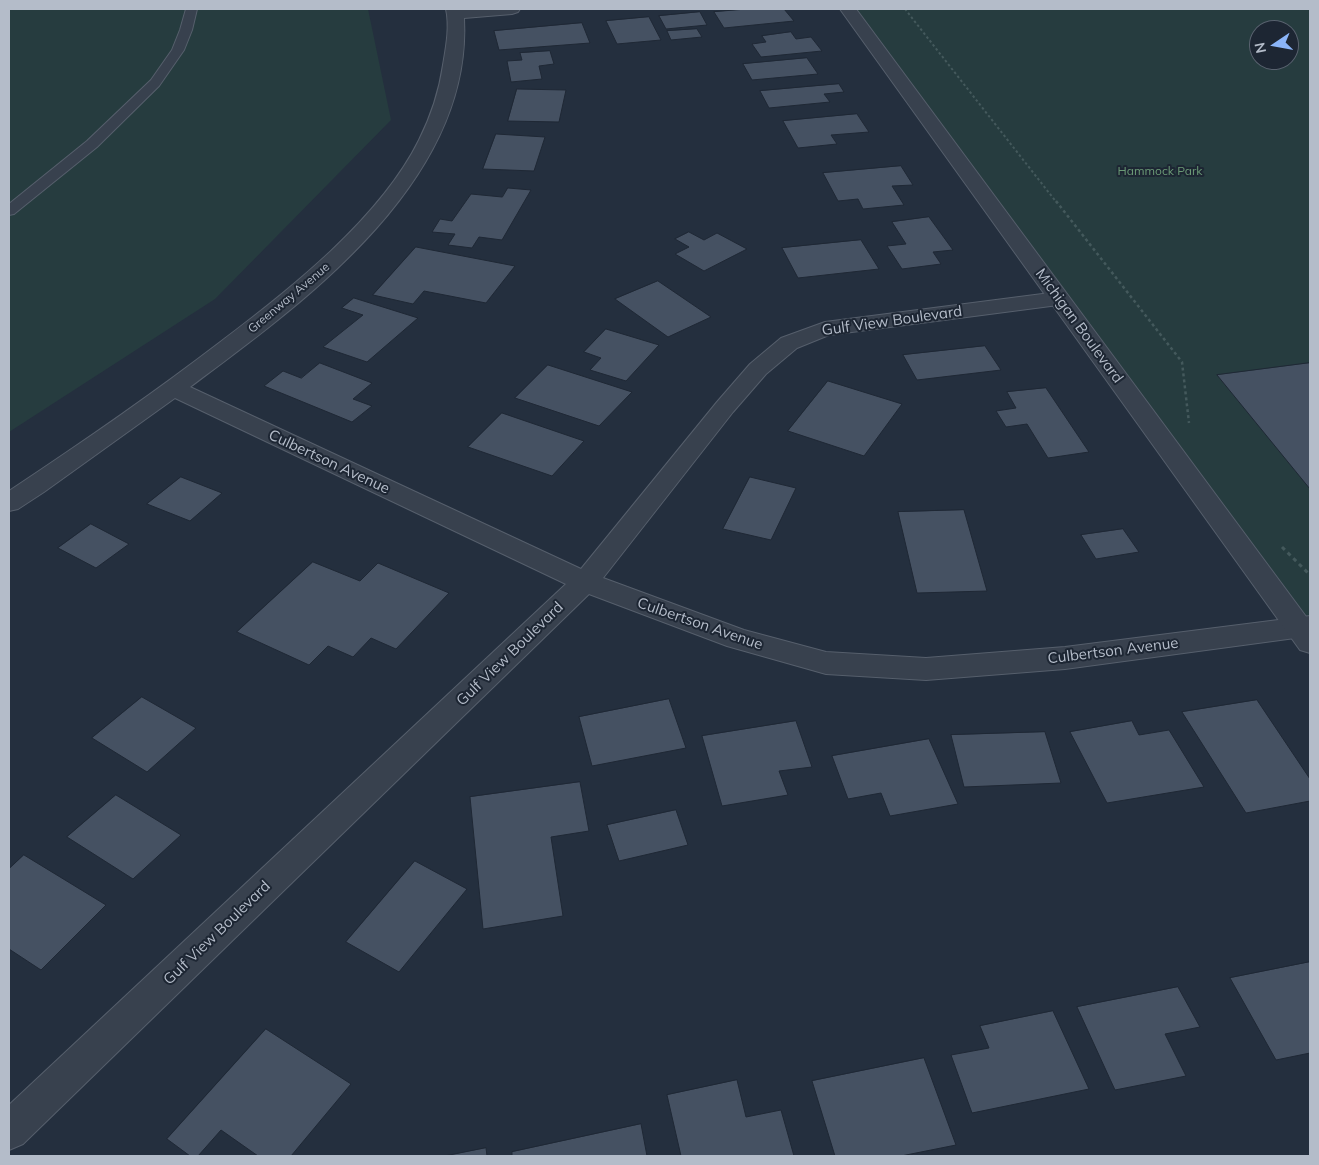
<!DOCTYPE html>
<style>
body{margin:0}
#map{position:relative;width:1319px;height:1165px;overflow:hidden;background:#242f3e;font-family:Mulish,sans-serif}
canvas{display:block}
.frame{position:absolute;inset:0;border:10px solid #b4bcc9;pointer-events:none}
.north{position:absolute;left:1249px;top:20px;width:50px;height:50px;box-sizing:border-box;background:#1d2633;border:1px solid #59626f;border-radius:50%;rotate:258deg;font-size:14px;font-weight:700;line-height:20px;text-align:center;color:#b4bcc9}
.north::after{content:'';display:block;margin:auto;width:18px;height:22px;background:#8ab4f8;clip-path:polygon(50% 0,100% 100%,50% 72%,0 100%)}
</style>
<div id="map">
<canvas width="1319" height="1165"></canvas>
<div class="frame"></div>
<div class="north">N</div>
</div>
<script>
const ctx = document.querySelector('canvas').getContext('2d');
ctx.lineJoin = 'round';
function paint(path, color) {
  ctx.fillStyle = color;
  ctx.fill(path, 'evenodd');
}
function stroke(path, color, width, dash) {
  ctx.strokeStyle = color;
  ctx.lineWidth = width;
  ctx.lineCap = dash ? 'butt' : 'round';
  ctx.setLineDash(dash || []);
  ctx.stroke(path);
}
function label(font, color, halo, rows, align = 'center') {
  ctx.font = font + ' Mulish,sans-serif';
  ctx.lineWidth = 4;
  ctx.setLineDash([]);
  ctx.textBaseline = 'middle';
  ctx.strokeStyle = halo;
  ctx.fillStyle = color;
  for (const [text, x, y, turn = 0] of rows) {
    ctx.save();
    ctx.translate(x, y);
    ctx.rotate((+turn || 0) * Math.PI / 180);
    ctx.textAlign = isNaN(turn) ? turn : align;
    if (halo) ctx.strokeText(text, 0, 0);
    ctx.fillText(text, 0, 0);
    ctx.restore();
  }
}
const green = new Path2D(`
 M9 9H368L391 120 215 299 9 432Z
 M853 9H1310V623ZM1259 30H1289V60H1259Z`);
const building = new Path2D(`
 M747 9H784L794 21 724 28 714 12Z
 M700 12 707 25 666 29 659 16Z
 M649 17 661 40 617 44 606 21Z
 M582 23 590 43 499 50 494 31Z
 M697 29 702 37 671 40 667 31Z
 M791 32 796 39 811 37 822 51 761 57 752 44 766 42 762 36Z
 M550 51 554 64 539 66 542 79 511 82 507 61 522 60 520 53Z
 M807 58 818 74 752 80 743 64Z
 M839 84 844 92 824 94 830 102 769 108 760 91Z
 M517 89 566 90 559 122 508 121Z
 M857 114 869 132 831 135 837 144 798 148 783 121Z
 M496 134 545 137 534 171 483 169Z
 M901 166 913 185 892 186 904 205 863 209 858 199 838 201 823 173Z
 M508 188 531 190 502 240 479 237 472 248 448 245 455 234 432 232 440 219 452 221 471 194 502 197Z
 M929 217 953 250 933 252 941 264 902 269 887 246 906 244 892 222Z
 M689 232 704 240 717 233 747 249 704 271 675 254 689 247 675 239Z
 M861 240 879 269 798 278 782 248Z
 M416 247 515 266 486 303 424 291 413 304 373 295Z
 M658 281 711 317 668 337 615 299Z
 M354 298 418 318 367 362 323 347 363 315 342 308Z
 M606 329 659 345 626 381 590 370 601 358 584 352Z
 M985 346 1001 370 917 380 903 355Z
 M320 363 372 383 353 399 372 406 352 422 264 386 283 371 301 378Z
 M1310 363V489L1217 375Z
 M548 365 632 392 599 426 515 398Z
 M828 381 902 404 864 456 788 431Z
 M1046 388 1089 452 1048 458 1027 424 1006 427 996 411 1016 408 1007 392Z
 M502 413 584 441 552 476 468 447Z
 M181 477 222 493 190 521 147 504Z
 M750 477 796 488 771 540 723 529Z
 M964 510 987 591 917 593 898 512Z
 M91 524 129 544 96 568 58 548Z
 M1123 529 1139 552 1096 559 1081 535Z
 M313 562 360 581 378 563 449 593 396 649 371 638 353 657 328 646 309 665 237 632Z
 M142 697 196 728 147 772 92 738Z
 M669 699 686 748 592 766 579 717Z
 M1257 700 1310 779V801L1246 813 1182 712Z
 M796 721 812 767 779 771 788 795 722 806 702 736Z
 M1132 721 1139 735 1169 730 1204 787 1107 803 1070 732Z
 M1045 732 1061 783 964 787 951 735Z
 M929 739 958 804 890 816 881 793 848 799 832 756Z
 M580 782 589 831 551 837 563 916 483 929 470 797Z
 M116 795 181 835 133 879 67 837Z
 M676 810 688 845 619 861 607 825Z
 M24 855 106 905 41 970 9 949V869Z
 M415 861 467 889 399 972 346 942Z
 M1310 962V1053L1276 1060 1230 978Z
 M1178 987 1200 1027 1165 1034 1186 1076 1115 1090 1077 1007Z
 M1053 1011 1089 1089 972 1113 951 1055 989 1048 980 1026Z
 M266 1029 351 1084 291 1156H258L221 1130 198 1156H190L167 1139Z
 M924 1058 956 1145 901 1156H835L812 1081Z
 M737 1080 746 1117 781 1110 794 1156H681L667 1095Z
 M641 1124 647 1156H512V1152Z
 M486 1148 487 1156H445Z`);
const pathFar2 = new Path2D(`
 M905 9 1057 203`);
const pathFar1 = new Path2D(`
 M1056 201 1182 362 1189 423`);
const path = new Path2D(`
 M1282 547 1310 575`);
const service = new Path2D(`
 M186 9H197L192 30 184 50 159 86 97 147 14 214 9 215V204L87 141 151 80 172 50 180 30Z`);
const minor = new Path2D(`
 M446 9H520L518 12 512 14 464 18C473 180 306 301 190 387L581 569 717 402 750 364 781 338 825 322 1058 292 1066 294 1069 299 1066 304 829 335 797 348 766 374 733 412 603 578 744 630 826 652 926 658 1065 647 1310 616V636L1065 669 926 680 826 674 727 646 589 594 23 1144 9 1150V1105L566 584 175 398 44 492 18 509 9 511V491C80 444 151 395 219 343 288 291 380 219 419 140 431 116 439 92 443 65 446 47 450 27 446 9Z`);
const tertiary = new Path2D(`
 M840 9H856L1310 622V653L1300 650Z`);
const farParknames = [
 ["Hammock Park",1160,171]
];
const farStreetnames = [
 ["Greenway Avenue",289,298,-40]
];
const streetNames = [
 ["Gulf View Boulevard",892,321,-8],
 ["Michigan Boulevard",1079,326,54],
 ["Culbertson Avenue",329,462,25],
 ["Culbertson Avenue",700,624,19],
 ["Culbertson Avenue",1113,651,-7],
 ["Gulf View Boulevard",510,654,-44],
 ["Gulf View Boulevard",217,933,-44]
];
paint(green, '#263c3f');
paint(building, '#455162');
stroke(building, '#1f2835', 1);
stroke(service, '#565f6c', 2);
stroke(minor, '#565f6c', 2);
stroke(tertiary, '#565f6c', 2);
stroke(pathFar2, '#44595c', 2, [2.5, 2.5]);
stroke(pathFar1, '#44595c', 2.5, [3, 3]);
stroke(path, '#44595c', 3, [4, 4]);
paint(service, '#38414e');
paint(minor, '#38414e');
paint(tertiary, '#38414e');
label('12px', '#6b9a76', '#1d2633', farParknames);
label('12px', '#b4bcc9', '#1d2633', farStreetnames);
label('15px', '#b4bcc9', '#1d2633', streetNames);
</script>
